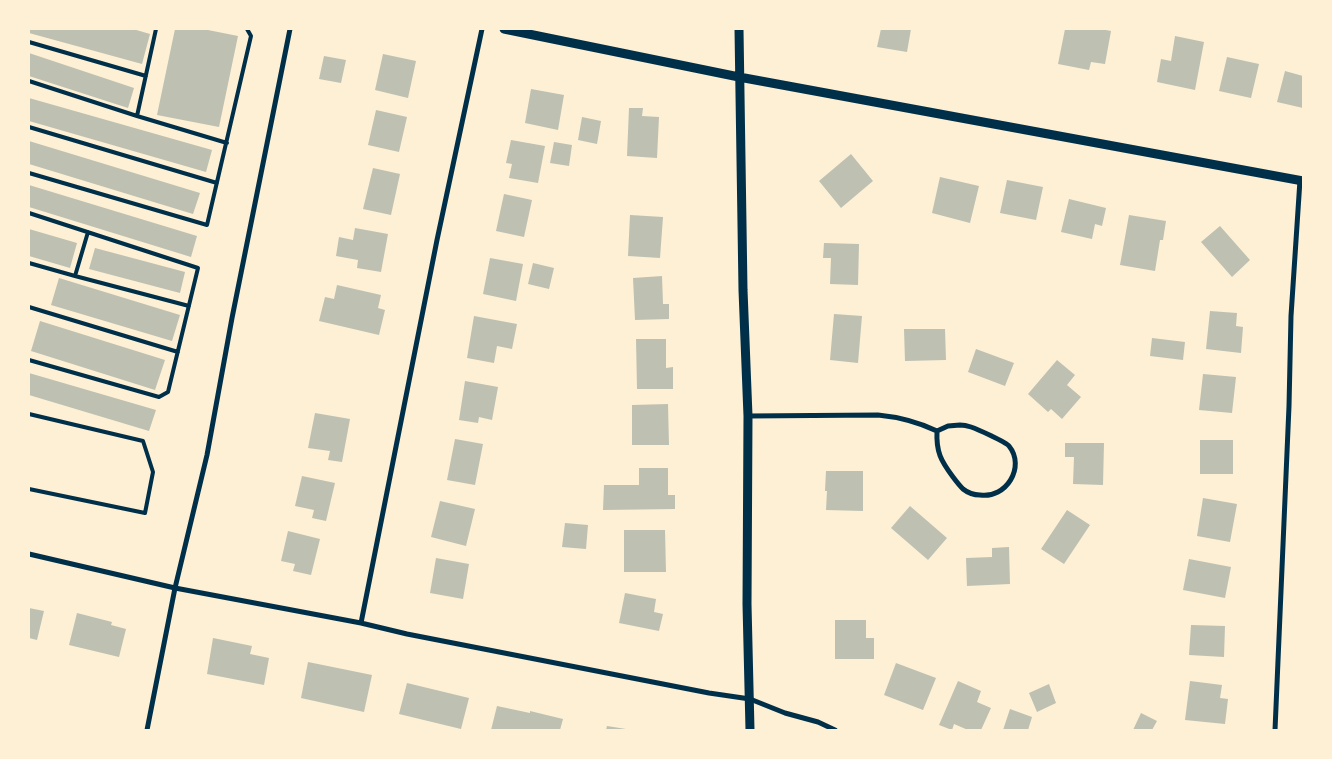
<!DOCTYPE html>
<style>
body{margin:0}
#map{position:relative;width:1332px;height:759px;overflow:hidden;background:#fdf0d5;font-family:"Alegreya Sans",sans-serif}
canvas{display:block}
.frame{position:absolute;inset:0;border:30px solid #fdf0d5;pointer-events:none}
</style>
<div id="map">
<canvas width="1332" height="759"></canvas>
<div class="frame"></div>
</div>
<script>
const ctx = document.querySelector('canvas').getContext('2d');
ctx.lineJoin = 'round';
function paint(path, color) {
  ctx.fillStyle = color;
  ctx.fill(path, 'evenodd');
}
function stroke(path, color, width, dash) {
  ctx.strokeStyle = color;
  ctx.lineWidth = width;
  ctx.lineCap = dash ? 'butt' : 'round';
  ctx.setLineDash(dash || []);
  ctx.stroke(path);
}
const building = new Path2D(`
 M29 29H133L150 34 142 64 29 33Z
 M175 29H203L238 36 219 127 157 115Z
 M881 29H911L907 52 877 47Z
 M1065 29H1101L1111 31 1105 64 1091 62 1089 70 1058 64Z
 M1175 36 1204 42 1195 90 1157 82 1161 59 1171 61Z
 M29 53 134 88 128 108 29 76Z
 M383 54 416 61 408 98 375 90Z
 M324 56 346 60 341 83 319 79Z
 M1227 57 1259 64 1251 98 1219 91Z
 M1285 71 1303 76V108L1277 102Z
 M531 89 564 95 558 130 525 123Z
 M29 98 212 150 206 172 29 121Z
 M629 108H643L642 116 659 117 657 158 627 156Z
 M376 110 407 117 399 152 368 145Z
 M582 117 601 121 597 144 578 140Z
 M511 140 545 146 538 183 509 178 512 164 506 163Z
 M29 141 200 193 193 214 29 164Z
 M554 142 572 145 569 166 550 163Z
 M851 154 873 181 841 208 819 181Z
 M373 168 400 174 391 215 363 209Z
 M940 177 979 186 970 223 932 213Z
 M1007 180 1043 187 1036 220 1000 213Z
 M29 185 197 236 191 257 29 207Z
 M504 194 532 200 524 237 496 231Z
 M1069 199 1106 208 1102 226 1095 224 1092 239 1061 232Z
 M630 215 663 217 660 258 628 256Z
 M1129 215 1166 221 1163 240H1160L1155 271 1120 265Z
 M1220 226 1250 260 1232 277 1201 242Z
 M355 228 388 234 381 272 357 268 358 260 336 256 339 237 353 240Z
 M29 229 77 243 70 268 29 256Z
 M824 243 859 244 858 285 830 284 831 258H823Z
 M95 248 185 272 180 293 89 269Z
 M490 258 523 264 516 301 483 294Z
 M533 263 554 268 549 289 528 284Z
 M662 276 663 304H669V319L635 320 633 278Z
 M59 278 180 315 172 341 51 305Z
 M337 285 381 295 378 308 385 310 379 335 319 321 325 297 334 299Z
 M1210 311 1237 313 1236 326 1243 327 1241 353 1206 349Z
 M834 314 862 316 858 363 830 360Z
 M474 316 517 324 512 349 497 346 494 363 467 358Z
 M40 321 165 360 155 390 31 351Z
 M904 329H945L946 360 905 361Z
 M1152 338 1185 342 1183 360 1150 356Z
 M636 339H666V368L673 367V389H637Z
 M976 349 1014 363 1005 386 968 372Z
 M1057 360 1075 375 1067 385 1081 397 1062 419 1051 409 1048 412 1028 394Z
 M29 373 156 410 149 431 29 395Z
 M1203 374 1236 377 1232 413 1199 410Z
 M465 381 498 387 492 420 479 417 478 423 459 420Z
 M668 404 669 445H632V405Z
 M315 413 350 419 342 462 328 460 330 451 308 448Z
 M455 439 483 444 475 485 447 480Z
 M1200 440H1233V474H1200Z
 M1065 443H1104L1103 485 1073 484 1074 457H1065Z
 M639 468H668V495H675V509L603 510 604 485H639Z
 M826 471H863V511L826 510 827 491H825Z
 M302 476 335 483 326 521 312 518 314 510 295 506Z
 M1203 498 1237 504 1230 542 1197 536Z
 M440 501 475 509 466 546 431 537Z
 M910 506 947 538 928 560 891 528Z
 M1067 510 1090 525 1064 564 1041 549Z
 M565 523 588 525 586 549 562 547Z
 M624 530H665L666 572H624Z
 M288 531 320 539 311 575 293 571 295 564 281 561Z
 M1009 547 1010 584 967 586 966 558 992 557V548Z
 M436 558 469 564 463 599 430 593Z
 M1189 559 1231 567 1225 598 1183 590Z
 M625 593 656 599 654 612 663 614 659 631 619 623Z
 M29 608 44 611 37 640 29 638Z
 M77 613 112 622 111 625 126 629 119 657 69 645Z
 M835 620H866V638H874V659H835Z
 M1191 625 1225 626 1224 657 1189 655Z
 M213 638 252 646 250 654 269 658 264 685 207 674Z
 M308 662 372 675 364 712 301 698Z
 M896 663 936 678 923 710 884 695Z
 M958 681 981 691 977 702 991 708 981 730H968L954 724 952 730 939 725Z
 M1190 681 1222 685 1220 698 1228 699 1225 724 1185 720Z
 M407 683 469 698 461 729 399 714Z
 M1049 684 1056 703 1037 712 1029 693Z
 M497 706 530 713V711L563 719 560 730H491Z
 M1010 709 1032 717 1028 730H1003Z
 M1141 713 1157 721 1152 730H1133Z
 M607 726 626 729V730H606Z`);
const service = new Path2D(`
 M156 29 137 116 227 143
 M29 42 146 76
 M29 81 137 116
 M29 127 217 183
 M29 173 207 225 251 36 247 29
 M29 213 198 268 168 392 159 397 29 360
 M88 232 75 276 189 306
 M29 263 75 276
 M29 307 178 352
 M29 414 143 441 153 472 145 513 29 489`);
const minor = new Path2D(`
 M748 416 878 415C899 417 918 422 937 431
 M960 425C964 425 968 426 971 427 977 429 1006 442 1009 446 1026 467 1006 499 980 495 974 495 968 493 963 489 959 485 956 481 953 477 941 461 936 452 937 431L948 426Z
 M29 554 175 588 361 623 407 634 709 693 750 699 785 713 818 722 835 730
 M361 623 437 240 482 29
 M147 730 175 588 207 455 232 318 290 29
 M1275 730 1289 406 1291 316 1300 180`);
const tertiary = new Path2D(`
 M504 29 739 77 1303 181
 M739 29 743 290 748 416 747 604 750 730`);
paint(building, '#bec0b2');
stroke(service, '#003049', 4);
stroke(minor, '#003049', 5);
stroke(tertiary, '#003049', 9);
</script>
